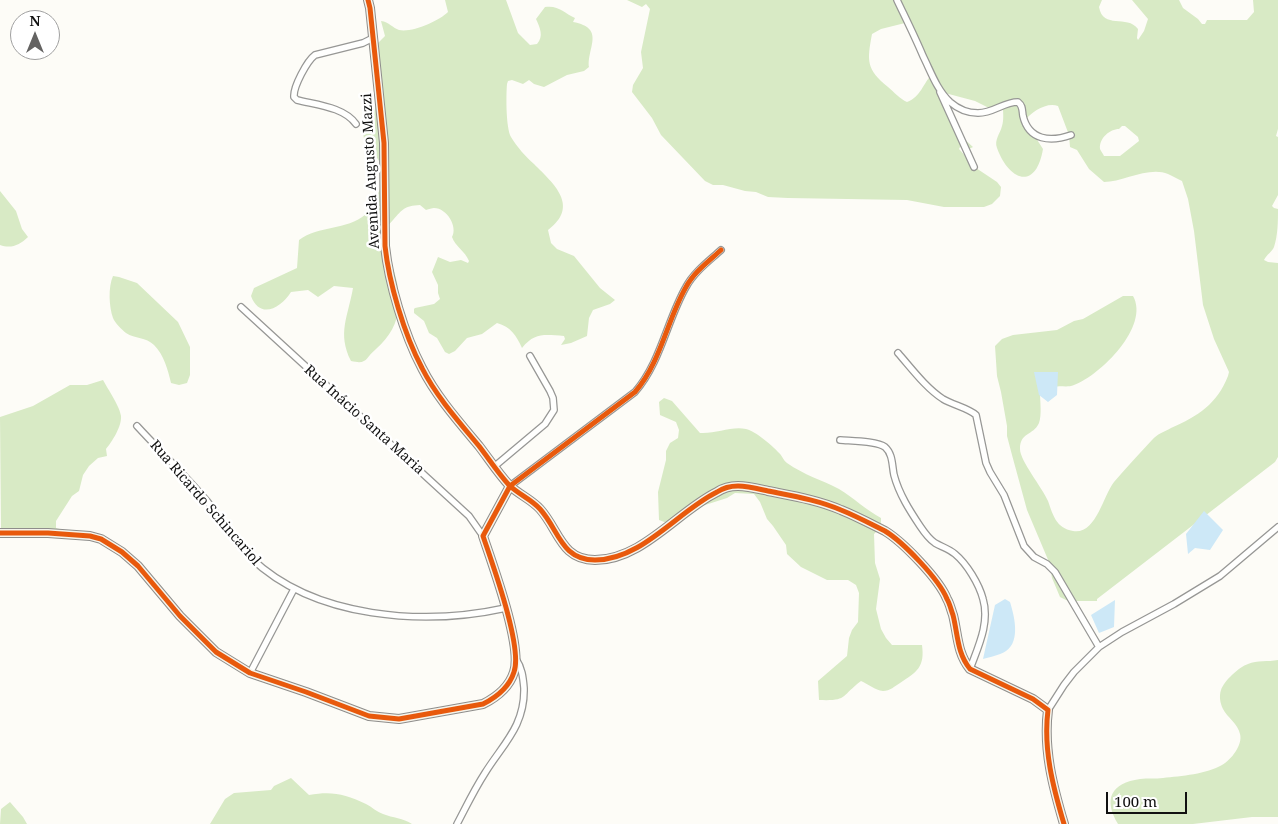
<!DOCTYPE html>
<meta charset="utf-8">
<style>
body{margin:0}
#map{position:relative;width:1278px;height:824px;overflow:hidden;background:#fdfcf7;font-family:"Noto Serif",serif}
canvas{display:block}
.north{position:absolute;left:10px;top:10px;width:50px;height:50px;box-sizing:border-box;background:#fff;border:1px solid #a0a0a0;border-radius:50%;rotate:0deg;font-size:14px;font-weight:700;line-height:20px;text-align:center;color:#111}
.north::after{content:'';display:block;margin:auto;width:18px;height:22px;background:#646362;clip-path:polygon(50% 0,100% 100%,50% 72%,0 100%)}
.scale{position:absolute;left:1106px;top:792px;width:81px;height:22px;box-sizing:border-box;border:2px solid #111;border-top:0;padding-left:6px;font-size:15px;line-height:18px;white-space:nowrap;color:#111;-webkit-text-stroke:4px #fff;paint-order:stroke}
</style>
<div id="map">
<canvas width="1278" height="824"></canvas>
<div class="north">N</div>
<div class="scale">100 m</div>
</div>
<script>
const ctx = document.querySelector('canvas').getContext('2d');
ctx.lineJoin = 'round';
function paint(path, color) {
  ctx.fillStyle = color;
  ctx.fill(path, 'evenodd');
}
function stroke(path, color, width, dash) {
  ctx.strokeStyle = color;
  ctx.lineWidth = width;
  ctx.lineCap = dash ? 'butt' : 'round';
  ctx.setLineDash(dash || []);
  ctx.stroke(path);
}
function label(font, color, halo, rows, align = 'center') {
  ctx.font = font + ' "Noto Serif",serif';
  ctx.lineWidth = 5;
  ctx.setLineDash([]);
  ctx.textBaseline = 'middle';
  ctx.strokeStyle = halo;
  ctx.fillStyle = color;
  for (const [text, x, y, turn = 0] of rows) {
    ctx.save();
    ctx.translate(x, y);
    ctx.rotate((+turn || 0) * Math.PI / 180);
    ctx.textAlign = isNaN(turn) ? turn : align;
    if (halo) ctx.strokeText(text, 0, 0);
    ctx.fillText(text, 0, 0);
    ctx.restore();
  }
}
const forest = new Path2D(`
 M445 0H506L518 33 530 45 537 44C544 36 540 28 536 19L545 7C559 5 564 13 575 18L573 22C606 28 587 48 589 67L584 71 567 75 544 87 534 84 529 80 523 84 512 80 508 81 507 84C506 96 506 128 511 137 517 147 526 157 534 164 554 184 580 206 548 230L551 243 557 249 574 256 600 288 615 300 610 304 593 310 589 318 587 336 571 343 561 345 565 339 564 336C545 335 535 332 522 348 516 335 511 327 497 323L482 334 467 338 455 351 449 354 445 352 437 338 429 333 424 321 414 313V309L415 308 434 304 440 299 438 293V285L432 272 438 257 450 262 461 260 468 263 469 261C465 251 455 246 452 237 458 227 447 208 434 208 432 208 429 209 426 210L420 205C404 206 403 209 393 220 389 225 384 229 380 235 381 245 387 250 390 260 403 293 405 324 376 349 365 358 368 365 351 361 337 333 348 317 353 288L334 286 318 297 308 290 291 292C281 308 260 320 251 296L254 288 297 268 299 240C319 225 346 231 366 214 376 205 386 178 381 165 376 152 364 148 363 132 362 122 372 118 375 109 378 98 382 82 381 71 381 67 378 63 377 60 375 55 376 50 376 45L385 36 381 21C389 22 393 28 399 30 412 33 439 21 448 12Z
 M627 0H1102L1099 7C1103 30 1127 14 1138 29L1137 38 1138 40 1144 31 1148 19 1132 0H1179L1183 8 1198 19 1202 24H1205L1207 20H1247L1254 12 1253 0H1278V129L1276 136 1278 137V195L1272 206 1274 208 1278 209C1278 221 1278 235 1274 247 1272 252 1267 254 1264 260L1268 262 1278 263V457L1275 462 1097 599V601H1068L1060 597 1052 578 1049 562 1027 510 1012 455 1007 436V426L1001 392 997 376 995 346 1002 339 1013 335 1057 330 1074 321 1083 319 1123 296H1133C1150 326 1101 375 1074 385 1067 388 1060 385 1054 387 1049 388 1044 391 1040 393 1040 401 1042 415 1039 423 1033 436 1020 432 1020 449 1020 461 1042 487 1048 501 1053 515 1056 528 1073 531 1096 535 1103 496 1114 482 1126 468 1139 454 1152 440 1157 434 1164 432 1171 428 1198 416 1217 404 1228 376L1229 372 1214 339 1203 305 1194 231 1188 199 1182 181C1177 179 1173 176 1168 174 1149 166 1123 182 1104 182L1089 169 1077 150 1070 147 1069 135 1058 106C1046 102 1032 112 1024 121L1026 131 1032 132 1043 149C1036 191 1009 181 997 148 994 140 1000 134 1002 126 1004 120 1003 113 1003 107L989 108 975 101 945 93 942 94 962 137 973 147 969 149 960 147 959 149 976 168 997 182 1001 187 1000 196 992 204 984 207H944L907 200 788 198 768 197 756 192 745 191 723 185H713L705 181 661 135 652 118 632 92 633 85 643 68 641 52 650 9 646 4 642 7ZM905 23 924 57 930 64 933 73C923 83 921 97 907 102 900 99 894 92 888 87 866 69 867 61 872 34L881 29ZM1122 126H1125L1138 137 1139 141 1120 156H1104C1103 154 1101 151 1100 149 1099 138 1110 129 1119 129Z
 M0 191 16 211 22 229 28 237C20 245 11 249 0 245Z
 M113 276 119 277 137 283 178 322 190 347V375L187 383 179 385 171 383C168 370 164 355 154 345 146 337 135 339 126 333 122 330 115 323 113 318 109 307 108 287 113 276Z
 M103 380C108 389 120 407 121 416 122 426 112 442 106 449L107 456 98 458 89 466 83 475 79 491 72 496 56 521V528L70 532 1 530 0 417 33 406 70 385H87Z
 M664 398 672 401 700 433C716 434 731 426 746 429 755 431 772 445 778 452 782 455 783 460 787 463 804 475 822 480 839 489 854 498 866 510 881 518V527L874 534 875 563 880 579 876 609 881 629 886 638 892 645H922C925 667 917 672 900 683 895 686 890 691 883 691 875 690 868 684 861 681 840 697 848 701 819 700L818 681 847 656 849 638 852 630 858 622 859 593 856 585 848 580H827L801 567 787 554 786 545 773 526 767 519 760 502 754 494 735 493 727 498 702 506 677 523H667L659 520 658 492 666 460V451L670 443 678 438 679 430 676 422 660 415 659 402Z
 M1278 660V817H1252L1193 824H1118C1103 799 1111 783 1140 779 1148 778 1155 779 1163 778 1181 776 1207 774 1222 765 1231 760 1243 745 1240 734 1238 724 1227 717 1223 709 1220 703 1219 696 1221 690 1224 681 1239 667 1248 664 1257 660 1268 662 1278 660Z
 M291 778 309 795C332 791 345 794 366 804 372 807 377 812 383 814 393 818 403 818 412 824H210L225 799 234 793 271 790 274 786Z
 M10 802 23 817 27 824H0L1 809Z`);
const water = new Path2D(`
 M1034 372H1058L1057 395 1048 402 1039 395Z
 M1204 511 1223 530 1210 550 1195 548 1188 554 1186 534Z
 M1005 599 1010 602C1014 615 1021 641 1006 651 1000 655 990 657 983 659L995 605Z
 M1115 600 1114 627 1099 633 1091 615Z`);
const street = new Path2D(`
 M897 0C906 19 915 37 923 56 931 72 937 90 950 102 958 109 968 113 978 113 994 113 1003 102 1018 102 1023 106 1022 110 1023 116 1029 141 1051 142 1071 135
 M940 92 974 167
 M356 124C344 107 317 105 297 100L294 97C293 87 307 61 315 55L363 43 373 38
 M241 307 469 516 483 536
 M898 353C912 369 926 388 943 399 953 405 968 408 976 415L986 463 990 472 1004 495 1024 546 1034 557 1047 564 1055 572 1099 647
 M137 426C160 451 185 475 207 501 222 520 233 542 251 558 315 619 424 626 506 608
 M840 440C852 441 877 441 885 447 893 454 892 466 894 475 899 494 910 511 920 526 924 532 929 539 935 543 942 547 949 549 955 554 967 564 979 584 983 599 990 623 978 647 970 669
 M495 466 545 424 554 410 553 398 550 391 530 356
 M510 486 635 392C661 362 667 320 686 287 694 272 709 261 721 250
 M250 673 294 589
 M1048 710 1064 685 1074 672 1099 647 1122 632 1174 604 1220 576 1278 527
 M457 824C466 807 474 790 485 773 503 744 525 726 524 688 523 677 522 668 516 659`);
const secondary = new Path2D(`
 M368 0 370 8 384 143 385 246C389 283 404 334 422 368 436 396 459 422 479 446 489 459 498 473 509 485 518 494 531 499 540 509 559 530 561 560 595 560 642 560 678 511 717 492 723 488 731 486 738 486 748 486 759 489 768 491 793 496 818 500 841 510 856 516 871 524 885 531 903 542 939 579 947 599 950 604 951 610 953 615 958 635 957 653 970 669L1033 699 1048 710C1043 749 1053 787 1064 824
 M0 533H48L90 536 101 539 122 552 138 566 180 616 216 652 250 673 306 692 369 716 399 719 483 704C497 697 509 688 514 672 523 647 492 563 483 536L510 486`);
const cycleway = new Path2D(`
 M368 0 370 8 384 143 385 246C389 283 404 334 422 368 436 396 459 422 479 446 489 459 498 473 509 485 518 494 531 499 540 509 559 530 561 560 595 560 642 560 678 511 717 492 723 488 731 486 738 486 748 486 759 489 768 491 793 496 818 500 841 510 856 516 871 524 885 531 903 542 939 579 947 599 950 604 951 610 953 615 958 635 957 653 970 669L1033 699 1048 710C1043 749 1053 787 1064 824
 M0 533H48L90 536 101 539 122 552 138 566 180 616 216 652 250 673 306 692 369 716 399 719 483 704C497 697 509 688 514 672 523 647 492 563 483 536L510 486 635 392C661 362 667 320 686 287 694 272 709 261 721 250`);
const streetNames = [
 ["Avenida Augusto Mazzi",371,171,-93],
 ["Rua Inácio Santa Maria",364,420,42],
 ["Rua Ricardo Schincariol",205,503,49]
];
paint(forest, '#d8eac5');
paint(water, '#cde8f7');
stroke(street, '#979795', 8);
stroke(secondary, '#8e8d8b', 10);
stroke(street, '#fffffe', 5.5);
stroke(secondary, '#f6f4eb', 8);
stroke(cycleway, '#e8590c', 5);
label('14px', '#111', '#fff', streetNames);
</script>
